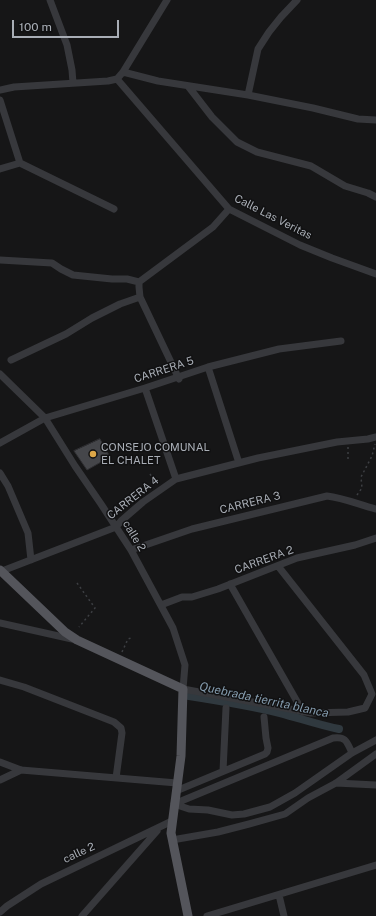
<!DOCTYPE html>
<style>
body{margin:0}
#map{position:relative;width:376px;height:916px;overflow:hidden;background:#161617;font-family:"Public Sans",sans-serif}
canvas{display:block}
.scale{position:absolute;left:12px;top:20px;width:107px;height:18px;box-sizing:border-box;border:2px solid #a9aeb6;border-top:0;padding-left:5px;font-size:12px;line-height:14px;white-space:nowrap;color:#a9aeb6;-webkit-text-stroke:3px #111112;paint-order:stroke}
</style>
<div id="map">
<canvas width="376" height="916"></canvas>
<div class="scale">100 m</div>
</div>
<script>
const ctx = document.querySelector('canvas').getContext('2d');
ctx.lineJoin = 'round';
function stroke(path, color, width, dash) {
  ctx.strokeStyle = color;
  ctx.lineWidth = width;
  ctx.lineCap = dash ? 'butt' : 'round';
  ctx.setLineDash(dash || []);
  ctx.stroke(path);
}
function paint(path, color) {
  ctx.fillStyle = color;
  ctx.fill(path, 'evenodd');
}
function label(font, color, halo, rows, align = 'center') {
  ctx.font = font + ' "Public Sans",sans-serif';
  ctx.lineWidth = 3;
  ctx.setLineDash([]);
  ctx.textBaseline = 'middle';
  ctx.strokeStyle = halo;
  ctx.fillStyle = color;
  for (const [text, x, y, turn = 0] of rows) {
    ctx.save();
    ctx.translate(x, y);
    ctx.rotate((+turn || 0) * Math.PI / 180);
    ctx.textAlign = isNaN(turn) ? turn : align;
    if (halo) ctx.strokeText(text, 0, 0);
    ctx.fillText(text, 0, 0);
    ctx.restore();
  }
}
const canal = new Path2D(`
 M183 695C215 700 248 705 280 713 299 718 319 725 339 729`);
const building = new Path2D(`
 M100 439 110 457 87 470 74 451Z`);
const path = new Path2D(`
 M348 459V447
 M150 474 157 485
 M357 495 362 488 361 477 372 456 375 444
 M77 583 95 608 79 627
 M122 652 128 639 131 638`);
const minor = new Path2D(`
 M50 0 67 45 72 70 73 83
 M123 72 158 81 248 95 313 108 358 119 376 120
 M117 79 229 209 300 245 332 258 376 274
 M188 86 212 117 237 142 257 152 311 166 345 186 368 193 376 197
 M0 90 14 87 108 81 117 79 123 72 167 0
 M248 95 258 49 269 32 281 17 297 0
 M0 100 20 163 114 209
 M0 169 20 163
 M0 260 52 263 61 269 73 275 112 279H127L139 282
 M11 360 66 334 92 318 120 304 140 297
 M208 367 239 463
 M0 374 45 418 75 466 101 504 131 550 173 628 185 665 183 689 311 713 348 712 365 708 372 694 364 675 278 566
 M179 379 140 297 139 287V282L213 227 229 209
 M145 388 176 479
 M0 443 45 418 145 388 208 367 279 349 341 341
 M0 473 8 486 28 533 31 560
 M131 550 192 529 327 496C344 498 360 505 376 509
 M2 571 116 527 121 521 143 502 176 479 258 458 337 442 368 439 376 437
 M230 584 303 712
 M161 605 182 597H192L218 589 297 558 355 545 376 538
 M0 623 72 639
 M0 680 24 687 114 722 121 728 122 733 116 778
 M0 762 21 770 177 783
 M223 771 226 708
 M0 780 21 770
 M336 783 376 785
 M176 791 265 754 267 752 268 748 266 738 264 717
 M174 804 333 738C346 736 347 742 352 753L376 740
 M174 804 189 809 208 810 232 815 244 814 270 807 295 793 352 753
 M172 840 218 832 249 824 285 814 308 798 336 783 376 754
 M279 895 284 916
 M0 912 7 906 41 884 172 821
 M82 916 157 831
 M207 916 376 865`);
const major = new Path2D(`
 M0 570 65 632 77 640 183 689 181 756 171 833 188 916`);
const markers = [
 [93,454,4,"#dda748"]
];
const streetNames = [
 ["Calle Las Veritas",273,217,27],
 ["CARRERA 5",164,370,-18],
 ["CARRERA 4",133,498,-38],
 ["CARRERA 3",250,503,-14],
 ["calle 2",134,536,59],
 ["CARRERA 2",264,560,-20],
 ["calle 2",79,853,-25]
];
const poiNames = [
 ["CONSEJO COMUNAL",101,448],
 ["EL CHALET",101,461]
];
const waterNames = [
 ["Quebrada tierrita blanca",264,700,12]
];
stroke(canal, '#30393f', 8);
paint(building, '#45464a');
stroke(building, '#303033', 1);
stroke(path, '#3d3f43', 1.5, [2, 3]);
stroke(minor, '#37383c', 7);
stroke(major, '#54555b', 9);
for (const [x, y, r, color] of markers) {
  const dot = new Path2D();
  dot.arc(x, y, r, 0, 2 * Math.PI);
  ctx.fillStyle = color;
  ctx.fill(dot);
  stroke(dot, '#111112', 1.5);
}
label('11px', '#a9aeb6', '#111112', streetNames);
label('11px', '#a9aeb6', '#111112', poiNames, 'left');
label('italic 12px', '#849bad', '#111112', waterNames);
</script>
